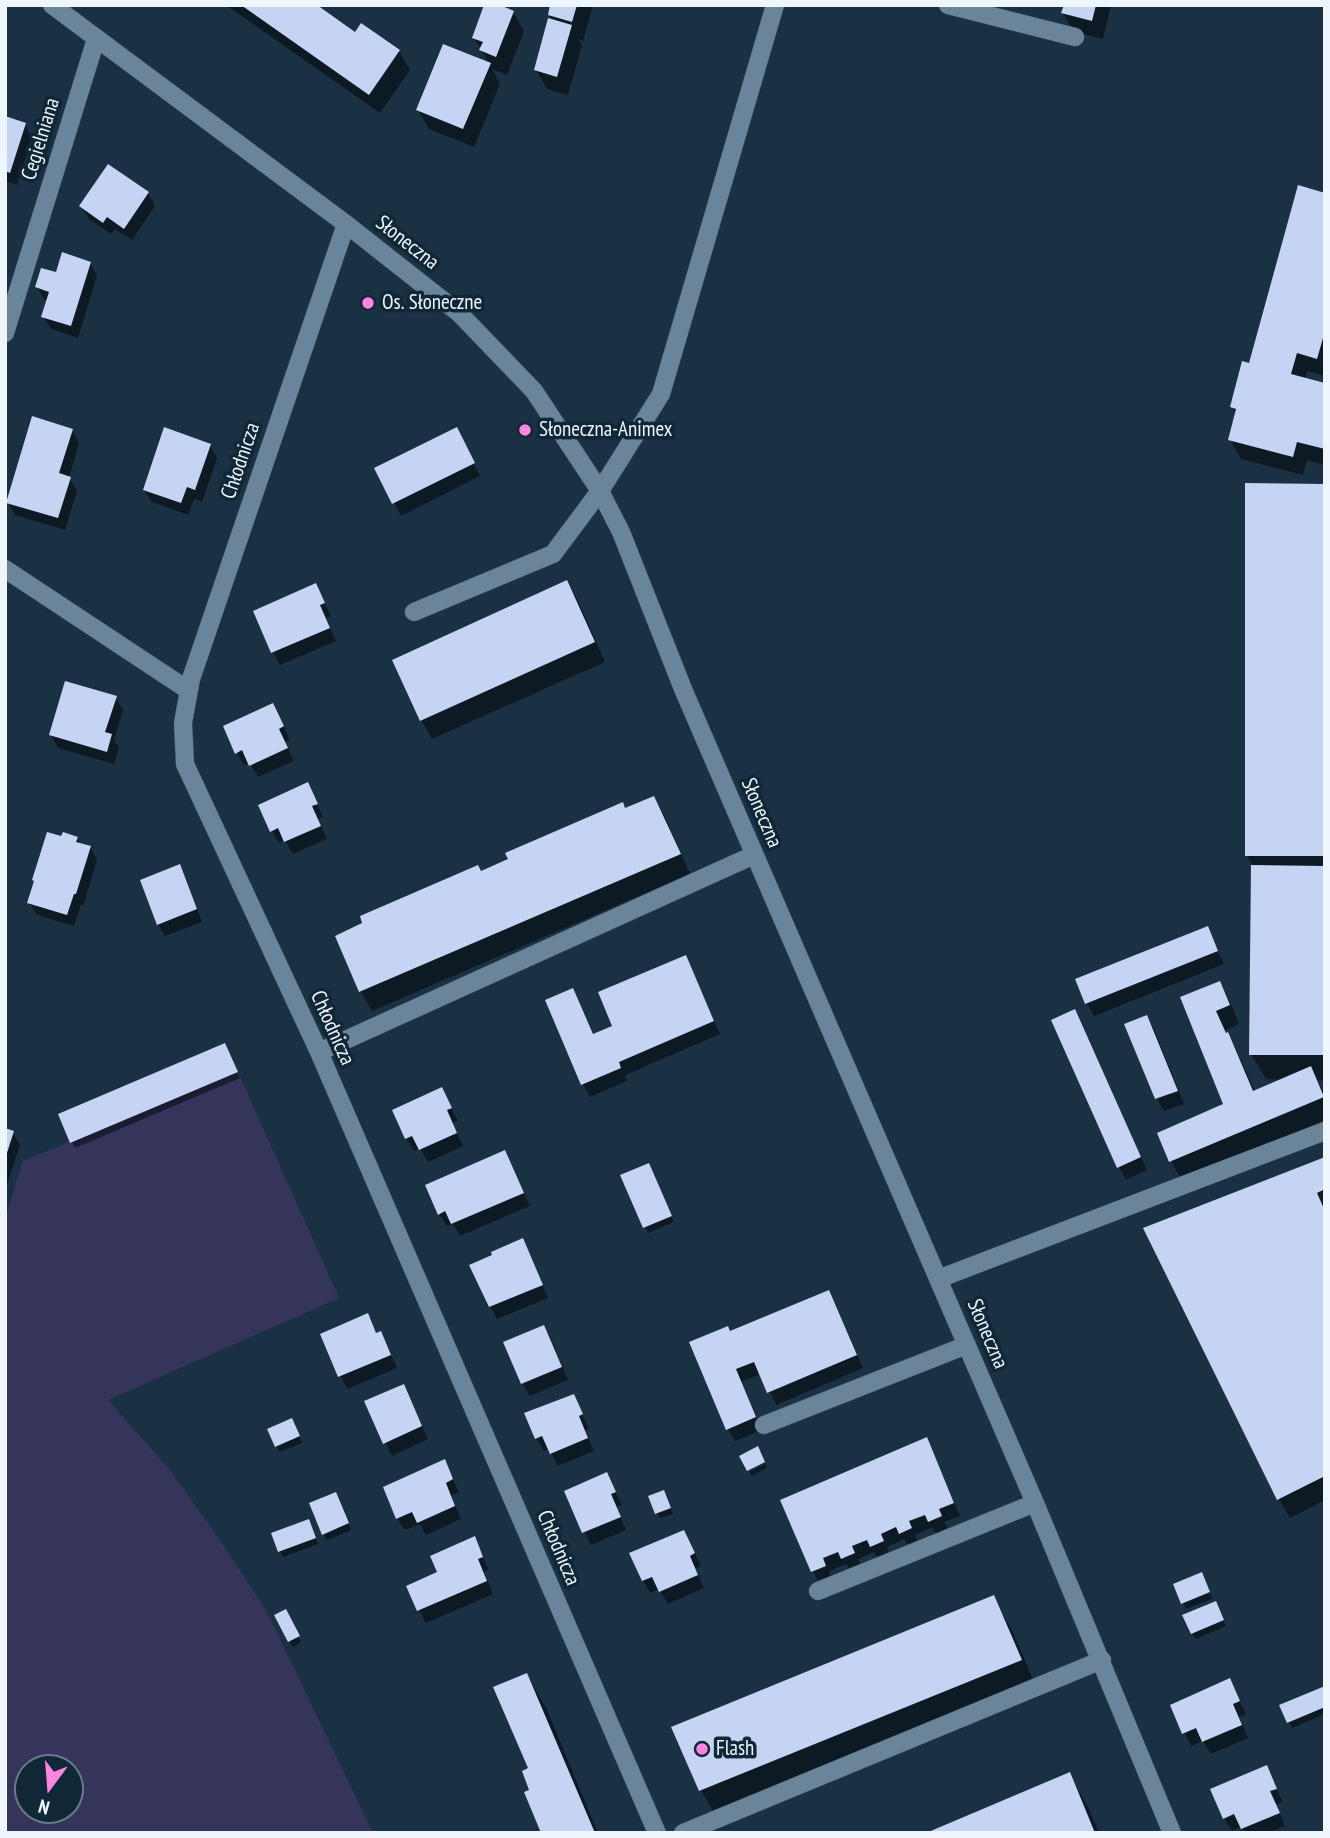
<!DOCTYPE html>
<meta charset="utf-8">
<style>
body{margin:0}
#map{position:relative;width:1330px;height:1838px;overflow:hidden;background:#1a3143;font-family:"PT Sans Narrow",sans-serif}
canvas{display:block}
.frame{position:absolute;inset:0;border:7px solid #edf5fd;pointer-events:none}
.north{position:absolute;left:14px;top:1754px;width:70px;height:70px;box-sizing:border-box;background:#102738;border:2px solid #687987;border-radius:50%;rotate:196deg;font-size:19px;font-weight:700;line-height:28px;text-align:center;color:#edf5fd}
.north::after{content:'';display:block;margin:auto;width:24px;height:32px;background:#ff85df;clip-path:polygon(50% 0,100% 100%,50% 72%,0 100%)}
</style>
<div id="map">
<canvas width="1330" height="1838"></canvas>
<div class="frame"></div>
<div class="north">N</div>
</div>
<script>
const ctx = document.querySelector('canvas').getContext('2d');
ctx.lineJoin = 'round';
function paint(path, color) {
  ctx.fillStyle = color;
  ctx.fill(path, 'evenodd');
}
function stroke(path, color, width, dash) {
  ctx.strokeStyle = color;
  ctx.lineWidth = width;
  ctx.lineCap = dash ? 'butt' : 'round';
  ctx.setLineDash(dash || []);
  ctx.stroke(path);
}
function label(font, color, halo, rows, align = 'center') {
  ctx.font = font + ' "PT Sans Narrow",sans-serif';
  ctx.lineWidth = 7;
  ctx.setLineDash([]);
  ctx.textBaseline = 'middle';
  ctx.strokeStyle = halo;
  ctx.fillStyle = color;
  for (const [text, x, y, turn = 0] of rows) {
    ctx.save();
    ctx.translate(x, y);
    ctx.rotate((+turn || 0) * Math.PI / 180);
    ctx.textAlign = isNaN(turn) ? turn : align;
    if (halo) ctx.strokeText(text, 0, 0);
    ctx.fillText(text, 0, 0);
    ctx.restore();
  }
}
const green = new Path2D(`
 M238 1072 339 1298 108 1400 170 1470 220 1540 266 1610 373 1833H5V1219L23 1161ZM28 1768H70V1810H28Z`);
const shadow = new Path2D(`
 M226 5H314L355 34 399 51 410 70 380 113Z
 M552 5H593L583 41 578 39 582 45 568 95 547 89 536 70 553 22 550 15Z
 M1065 5H1111L1103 39 1074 32 1063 13Z
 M513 12 524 31 507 75 492 69 500 84 474 147 429 129 418 110 490 65 474 38Z
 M5 118 24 124 32 137 17 185 5 181Z
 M109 166 148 193 155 206 132 240 115 229 111 234 89 219 81 206Z
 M1325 195V376L1307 371 1305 380 1325 385V465L1307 460 1303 475 1241 459 1230 439 1236 414 1232 407Z
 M90 263 97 276 78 338 51 329 43 316 48 301 44 299 37 287 57 274Z
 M72 430 79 443 69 478 77 491 65 530 15 515 8 503Z
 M463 442 480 476 401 516 377 469Z
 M210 445 217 458 202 502 194 499 188 515 152 502 144 490Z
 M1325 485V1080H1317L1325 1095V1120L1182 1181 1171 1161 1159 1133 1226 1105 1201 1046 1219 983 1230 1002 1239 1024 1226 1030 1238 1054 1255 1092 1285 1080 1266 1079 1251 1054 1252 865 1247 855Z
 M567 582 578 601 605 662 432 739 421 720Z
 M316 586 331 616 326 618 336 641 280 665 273 652Z
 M115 697 123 710 114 740 119 748 114 764 58 748 51 735Z
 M280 717 290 740 285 742 294 761 258 777 250 763 244 765 237 753Z
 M314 797 323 817 318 819 327 839 293 854 285 840 279 843 272 831Z
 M654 798 665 817 690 874 372 1011 361 992 337 936Z
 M77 838 81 845 90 847 97 860 83 906 81 905 74 926 37 915 29 902 62 839Z
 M179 867 186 879 202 922 165 936 158 924Z
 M1207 928 1224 964 1094 1016 1087 1003Z
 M685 957 692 970 720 1034 625 1075 627 1081 590 1097 583 1084 547 1001 573 990 594 1035 615 1026Z
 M1147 1017 1154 1029 1184 1104 1164 1111 1157 1099 1127 1025Z
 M1053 1021 1081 1024 1147 1170 1126 1180 1119 1167Z
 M228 1051 240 1078 75 1148 72 1142Z
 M446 1099 458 1121 452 1123 463 1146 428 1162 420 1148 414 1151 406 1138Z
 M5 1130 13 1133 20 1145 5 1191Z
 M504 1152 530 1206 460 1236 453 1224 447 1226 439 1214Z
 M1325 1158V1500L1290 1518 1279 1499 1146 1229Z
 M652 1171 674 1222 648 1233 622 1176Z
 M522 1240 529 1253 548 1298 497 1319 490 1306Z
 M835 1304 863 1368 776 1405 761 1374 741 1382 762 1430 735 1441 728 1429 730 1333Z
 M367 1316 377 1335 380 1333 387 1346 397 1368 347 1389 322 1335Z
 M544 1327 551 1339 568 1380 530 1396 522 1383Z
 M403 1386 428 1439 392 1456 366 1402Z
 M573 1396 589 1428 585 1430 594 1451 558 1466 549 1449 544 1451 536 1438Z
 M295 1426 302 1443 279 1452 269 1430Z
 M933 1452 960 1516 944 1522 948 1529 936 1534 932 1527 915 1535 918 1541 908 1546 904 1539 887 1547 890 1554 878 1559 874 1552 858 1559 861 1566 850 1571 846 1564 829 1571 832 1579 820 1584 813 1571 782 1501Z
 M444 1461 459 1492 451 1496 461 1519 426 1535 420 1524 405 1530 397 1518Z
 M765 1464 767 1468 752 1476 749 1472Z
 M613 1487 622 1505 616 1507 626 1530 591 1545 566 1492Z
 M667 1498 673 1514 660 1518 657 1513Z
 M339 1500 351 1530 327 1540 323 1534Z
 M311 1527 318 1544 283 1557 280 1551Z
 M474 1539 489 1570 484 1572 493 1594 426 1623 419 1610 440 1573Z
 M691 1544 701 1566 696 1569 704 1588 668 1604 659 1589 650 1593 643 1580Z
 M1205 1580 1212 1599 1186 1609 1183 1603Z
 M993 1598 1013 1632 1040 1696 721 1825 701 1790 674 1728Z
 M1218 1609 1226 1626 1196 1639 1192 1633Z
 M285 1611 301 1642 293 1647 276 1616Z
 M527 1675 547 1710 598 1833H543L532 1791Z
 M1230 1681 1246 1714 1239 1717 1248 1738 1211 1754 1203 1741 1191 1746 1172 1706Z
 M1324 1688 1325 1714 1292 1728 1282 1706Z
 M1266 1767 1283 1802 1276 1804 1285 1826 1269 1833H1245L1241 1826 1232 1831 1224 1818Z
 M1069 1774 1089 1809 1099 1833H930Z`);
const building = new Path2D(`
 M241 5H317L355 32 361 23 400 50 369 95Z
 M484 5H500L514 11 496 57 479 50 483 42 472 38Z
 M550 5H577L572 22 548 15Z
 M1064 5H1096L1092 21 1061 13Z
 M548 18 572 25 557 77 534 70Z
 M443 44 491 63 463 129 416 110Z
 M5 116 26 123 10 173 5 171Z
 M108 164 149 192 124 229 107 217 103 223 79 206Z
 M1298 185 1325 193V331L1317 359 1297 353 1291 374 1325 383V449L1297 442 1293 457 1228 440 1236 409 1230 407 1242 361 1249 363Z
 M62 252 91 262 71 326 41 317 49 292 35 287 41 268 56 272Z
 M32 416 73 429 59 473 71 477 58 518 6 503Z
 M164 427 211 444 195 490 187 487 181 503 143 490Z
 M457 427 475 463 392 504 374 468Z
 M1245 483 1325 484V856H1245Z
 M567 580 595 642 420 721 392 660Z
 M316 583 325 603 320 605 330 628 271 653 253 611Z
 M65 681 117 696 105 732 112 734 107 752 49 735Z
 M273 703 284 726 279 729 288 748 249 766 242 750 235 754 223 726Z
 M308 782 318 804 312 806 321 826 284 842 278 828 270 832 258 805Z
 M654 796 681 854 359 992 335 936 362 923 360 916 478 865 481 871 508 859 505 853 623 802 625 808Z
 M47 832 61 836 63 832 78 837 76 842 91 846 76 894H74L67 915 27 903 34 881 32 880Z
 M180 864 197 909 157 925 140 880Z
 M1251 865 1325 866V1055H1249Z
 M1208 926 1218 951 1085 1004 1075 979Z
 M686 955 714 1021 619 1062 621 1068 581 1085 545 1000 573 988 593 1034 612 1026 598 992Z
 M1220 981 1230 1005 1216 1011 1226 1033 1228 1032 1253 1091 1311 1066 1324 1097 1169 1162 1157 1133 1223 1104 1180 997Z
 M1075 1009 1141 1157 1117 1168 1051 1020Z
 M1147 1015 1178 1091 1155 1099 1124 1024Z
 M225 1043 238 1072 70 1143 58 1114Z
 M442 1087 452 1108 447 1110 457 1133 419 1150 412 1136 405 1139 392 1110Z
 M5 1128 14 1131 6 1156H5Z
 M505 1150 524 1193 451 1224 445 1211 438 1215 425 1185Z
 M1325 1157V1189L1317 1193 1325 1211V1476L1277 1500 1143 1228Z
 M649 1163 672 1216 643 1228 620 1175Z
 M523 1238 543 1285 489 1307 469 1265 492 1255 491 1252Z
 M829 1290 857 1355 767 1393 754 1362 736 1369 756 1417 726 1430 689 1342 728 1326 730 1331Z
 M368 1313 376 1333 381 1331 391 1355 338 1377 320 1334Z
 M544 1325 562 1367 521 1384 503 1342Z
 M404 1384 422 1426 383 1444 364 1401Z
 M574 1394 583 1414 579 1416 588 1438 550 1454 542 1436 535 1439 524 1413Z
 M292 1418 300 1436 275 1447 267 1429Z
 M927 1437 954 1503 939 1509 942 1516 928 1522 925 1515 909 1521 912 1528 899 1534 896 1527 881 1534 884 1541 870 1547 867 1540 852 1546 855 1553 841 1559 838 1552 823 1558 826 1566 811 1572 780 1500Z
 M758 1446 765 1462 747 1471 739 1456Z
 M445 1459 453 1479 446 1483 455 1506 417 1523 412 1512 396 1519 383 1487Z
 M607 1472 616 1492 611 1494 621 1517 582 1533 564 1491Z
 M664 1490 671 1508 655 1514 648 1496Z
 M336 1492 349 1523 322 1535 309 1503Z
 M309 1519 316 1538 278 1552 271 1533Z
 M684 1530 695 1553 690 1556 698 1575 659 1592 652 1577 642 1581 629 1553Z
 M475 1536 483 1557 478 1559 487 1581 417 1611 406 1586 437 1572 430 1556Z
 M1202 1572 1210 1592 1181 1604 1173 1584Z
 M994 1595 1022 1660 699 1791 671 1727Z
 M1216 1601 1224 1620 1191 1634 1182 1615Z
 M286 1609 300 1636 288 1642 274 1615Z
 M527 1673 595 1833H541L524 1792 529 1790 522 1771 528 1768 493 1687Z
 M1230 1678 1240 1701 1233 1704 1242 1725 1202 1742 1196 1728 1182 1734 1170 1705Z
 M1325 1686V1707L1287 1723 1279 1705Z
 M1267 1765 1277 1789 1270 1791 1280 1813 1241 1829 1234 1814 1223 1819 1210 1789Z
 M1070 1772 1095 1833H926Z`);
const minor = new Path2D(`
 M52 5 346 224 459 313 534 391 600 491 621 532 683 689 1035 1503 1172 1833
 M948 5 1075 37
 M346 224 191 679 183 723 185 764 319 1052 657 1833
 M5 333 96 39
 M5 569 188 690
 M414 612 553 554 600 491 661 394 775 5
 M319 1052 754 855
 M938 1279 1325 1131
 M764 1425 967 1345
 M818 1591 1035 1503
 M683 1833 1102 1660`);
const markers = [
 [368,303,7,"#ff85df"],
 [525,430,7,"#ff85df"],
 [702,1749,7,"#ff85df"]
];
const streetNames = [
 ["Cegielniana",41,139,-73],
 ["Słoneczna",407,243,38],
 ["Chłodnicza",241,461,-71],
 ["Słoneczna",761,813,67],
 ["Chłodnicza",332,1028,66],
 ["Słoneczna",987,1334,67],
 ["Chłodnicza",558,1548,67]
];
const poiNames = [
 ["Os. Słoneczne",382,303],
 ["Słoneczna-Animex",539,430],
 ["Flash",716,1749]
];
paint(green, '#35355c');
paint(shadow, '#0007');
paint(building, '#c5d4f2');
stroke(minor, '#3b4d5c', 19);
stroke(minor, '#6a8499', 18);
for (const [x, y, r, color] of markers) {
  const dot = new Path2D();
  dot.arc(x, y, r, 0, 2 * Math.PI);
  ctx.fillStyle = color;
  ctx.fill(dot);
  stroke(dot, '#102738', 2.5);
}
label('21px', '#edf5fd', '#102738', streetNames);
label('21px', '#edf5fd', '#102738', poiNames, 'left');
</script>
